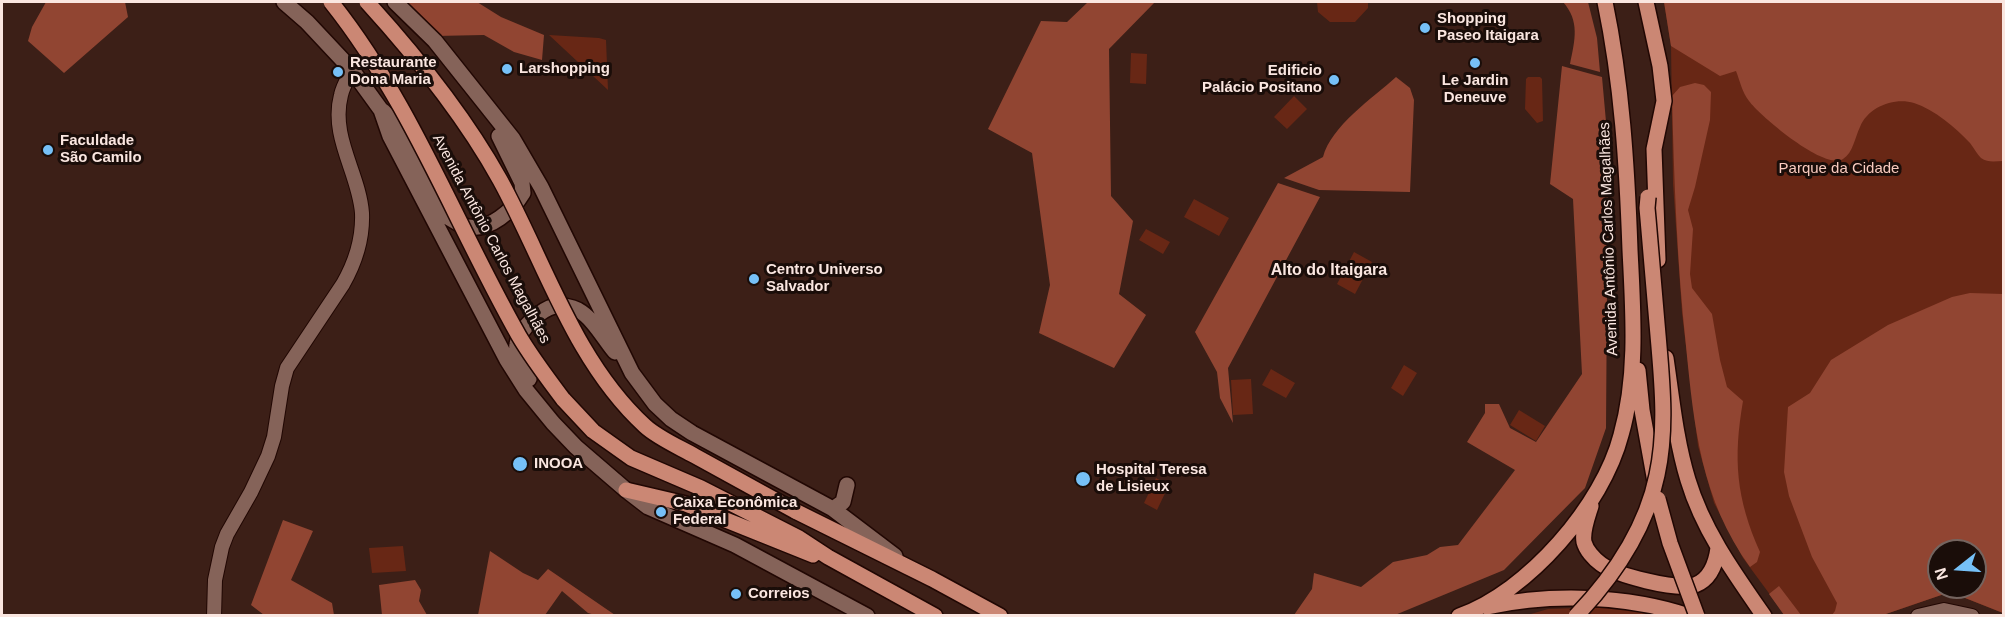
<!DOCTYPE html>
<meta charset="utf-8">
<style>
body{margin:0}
#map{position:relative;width:2005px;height:617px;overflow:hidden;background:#3c1f17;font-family:Helvetica,sans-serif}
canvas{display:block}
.frame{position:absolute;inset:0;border:3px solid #fae6e0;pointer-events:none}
.north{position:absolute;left:1927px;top:539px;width:60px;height:60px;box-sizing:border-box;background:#1a0d09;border:2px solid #74645f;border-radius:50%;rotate:253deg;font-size:16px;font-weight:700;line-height:24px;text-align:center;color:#fae6e0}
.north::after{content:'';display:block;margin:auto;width:21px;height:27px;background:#76c0f7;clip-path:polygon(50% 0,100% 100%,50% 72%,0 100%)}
</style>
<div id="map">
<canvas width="2005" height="617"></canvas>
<div class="frame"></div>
<div class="north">N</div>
</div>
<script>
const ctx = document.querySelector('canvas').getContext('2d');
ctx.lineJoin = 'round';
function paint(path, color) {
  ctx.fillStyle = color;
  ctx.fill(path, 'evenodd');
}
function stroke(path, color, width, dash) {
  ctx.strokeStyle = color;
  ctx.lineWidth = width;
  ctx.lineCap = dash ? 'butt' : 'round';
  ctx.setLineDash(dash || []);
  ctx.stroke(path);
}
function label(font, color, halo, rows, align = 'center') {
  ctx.font = font + ' Helvetica,sans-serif';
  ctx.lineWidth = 6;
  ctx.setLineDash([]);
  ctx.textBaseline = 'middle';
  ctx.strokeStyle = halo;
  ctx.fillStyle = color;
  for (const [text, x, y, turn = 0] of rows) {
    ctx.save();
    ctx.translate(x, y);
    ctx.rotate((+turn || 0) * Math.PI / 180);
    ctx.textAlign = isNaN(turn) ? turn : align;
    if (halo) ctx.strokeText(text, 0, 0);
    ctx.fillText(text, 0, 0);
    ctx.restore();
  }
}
const green = new Path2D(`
 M1317 2H1368V8L1355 22H1330L1318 12Z
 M1664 2H2003V613L1950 592 1883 615H1785L1743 558 1714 503 1698 446 1682 313 1673 184 1671 46ZM1939 551H1975V587H1939Z
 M549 35 599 38 606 40 608 90Z
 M1131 53 1147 54 1146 84 1130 83Z
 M1528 77H1540L1542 79 1543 121 1537 123 1525 109 1526 79Z
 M1294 96 1307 109 1287 129 1274 117Z
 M1194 199 1229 218 1219 236 1184 217Z
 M1146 229 1170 242 1163 254 1139 240Z
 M1354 252 1372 262 1355 294 1337 284Z
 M1404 365 1417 373 1403 396 1391 388Z
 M1271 369 1295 383 1286 398 1262 385Z
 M1251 379 1253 414 1233 415 1231 380Z
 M1519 410 1545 426 1536 441 1510 425Z
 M1156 478 1169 485 1157 510 1144 503Z
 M403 546 406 571 372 573 369 548Z
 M1610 607 1647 611 1667 616H1524L1548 609Z`);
const forest = new Path2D(`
 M46 2H125L128 17 64 73 28 41 32 27Z
 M403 2H477L501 17 544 35 542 60 514 52 484 35 435 36Z
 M1088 2H1155L1109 49 1111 196 1133 221 1119 294 1146 315 1114 368 1039 333 1050 285 1032 153 988 129 1041 21 1067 22Z
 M1563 2H1588L1597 38 1600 72 1570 64C1575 40 1580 21 1563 2Z
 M1664 2H2003V161C1996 161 1988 163 1981 158 1977 154 1974 148 1970 143 1955 127 1935 110 1914 103 1894 97 1868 107 1860 127 1855 137 1853 153 1843 159 1825 171 1760 116 1749 101 1742 92 1740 81 1736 71L1720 76 1671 46Z
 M1562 66 1602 77 1608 144 1606 428 1585 488 1504 570 1395 615H1294L1312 589 1314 573 1361 587 1393 562 1427 555 1440 547 1458 545 1515 470 1467 442 1485 413V404H1499L1510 428 1536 442 1582 374 1573 199 1550 184Z
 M1396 77 1410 88 1414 100 1410 192 1319 190 1284 178 1323 157C1331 126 1373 98 1396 77Z
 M1695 83 1704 85 1711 92 1710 120 1695 187 1688 210 1693 229 1690 274 1692 288 1712 314 1720 360 1727 387 1743 401C1733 459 1736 498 1760 552L1757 562 1750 567C1701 499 1694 427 1686 346 1677 263 1674 179 1672 96L1680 87Z
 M1278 183 1320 197 1228 368 1233 423 1220 398 1217 372 1195 332Z
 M1970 293 2003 294V613L1950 592 1883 615H1832L1835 611 1837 603 1812 557 1789 496 1784 472 1788 407 1810 393 1831 360 1888 325 1952 297ZM1939 551H1975V587H1939Z
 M283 520 313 531 291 580 332 603 334 615H264L251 605Z
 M490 551 523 573 538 580 548 569 615 615H595L588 613 562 591 545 615H478Z
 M415 580 421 590 419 601 427 615H382L379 585Z
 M1779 586 1801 615H1784L1769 594Z`);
const tertiary = new Path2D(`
 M214 616 215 580 222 547 227 534 251 492 268 456 274 437 282 386 287 368 343 284C355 263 363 238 362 213 359 173 330 137 341 95 343 86 348 78 352 70
 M1918 616 1944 610 1972 616`);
const secondary = new Path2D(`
 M284 2 307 22 352 70 381 110 390 136 507 360 526 390 553 423 576 447 626 490 648 507 735 545 867 616
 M395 2 435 41 513 139 541 187 632 373 655 404 671 419 692 433 833 509 895 556
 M383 111 398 126 446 216C453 220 459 225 468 227 490 231 513 210 523 193L522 183 499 136
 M529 379C524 369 515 355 517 344 519 329 541 309 555 306 562 305 572 307 578 310 593 318 604 339 615 352
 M833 509 843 502 847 485`);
const primary = new Path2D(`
 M1646 2 1660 66 1664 101 1654 149 1658 260
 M1666 358C1672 399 1676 441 1688 480 1703 530 1734 573 1764 616
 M1638 370 1642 410 1655 482
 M563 399 593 431 631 458 701 488 799 538 828 557 935 616
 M626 490 686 504 813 555
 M1591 506C1588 516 1582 531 1584 542 1586 550 1594 559 1601 564 1616 575 1676 591 1695 585 1711 579 1716 563 1718 548
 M795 511 932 579 1000 616
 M1487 607C1550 593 1627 595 1689 616
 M1459 616C1528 592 1603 505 1621 435 1638 375 1633 311 1630 250 1627 166 1622 84 1605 2`);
const primaryBridge = new Path2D(`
 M331 2C411 102 456 225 519 336 532 358 548 379 563 399
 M367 2C417 57 464 115 500 180 545 262 574 361 645 426 658 438 679 447 695 456 729 475 762 493 795 511
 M1658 499 1670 543 1697 616
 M1576 616C1613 577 1646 528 1657 475 1667 429 1662 382 1658 335 1654 292 1651 250 1647 208L1648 197`);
const markers = [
 [1425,28,6,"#76c0f7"],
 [1475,63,6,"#76c0f7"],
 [507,69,6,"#76c0f7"],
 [338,72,6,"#76c0f7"],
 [1334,80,6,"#76c0f7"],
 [48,150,6,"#76c0f7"],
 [754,279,6,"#76c0f7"],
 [520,464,8,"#76c0f7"],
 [1083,479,8,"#76c0f7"],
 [661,512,6,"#76c0f7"],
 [736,594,6,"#76c0f7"]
];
const poiNames = [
 ["Shopping",1437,19],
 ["Paseo Itaigara",1437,36],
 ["Restaurante",350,63],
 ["Dona Maria",350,80],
 ["Larshopping",519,69],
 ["Edificio",1322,71,"right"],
 ["Palácio Positano",1322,88,"right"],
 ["Le Jardin",1475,81,"center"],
 ["Deneuve",1475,98,"center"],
 ["Faculdade",60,141],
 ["São Camilo",60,158],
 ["Centro Universo",766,270],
 ["Salvador",766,287],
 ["INOOA",534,464],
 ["Hospital Teresa",1096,470],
 ["de Lisieux",1096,487],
 ["Caixa Econômica",673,503],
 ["Federal",673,520],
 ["Correios",748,594]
];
const parkNames = [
 ["Parque da Cidade",1839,169]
];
const streetNames = [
 ["Avenida Antônio Carlos Magalhães",491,239,62],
 ["Avenida Antônio Carlos Magalhães",1609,239,-92]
];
const neighbourhoodNames = [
 ["Alto do Itaigara",1329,271]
];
paint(green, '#682715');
paint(forest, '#914532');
stroke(tertiary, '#210703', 16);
stroke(secondary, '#210703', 18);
stroke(primary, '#210703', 18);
stroke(tertiary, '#856359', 14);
stroke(secondary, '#856359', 15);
stroke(primary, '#cb8774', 15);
stroke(primaryBridge, '#210703', 18, []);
stroke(primaryBridge, '#cb8774', 15);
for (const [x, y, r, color] of markers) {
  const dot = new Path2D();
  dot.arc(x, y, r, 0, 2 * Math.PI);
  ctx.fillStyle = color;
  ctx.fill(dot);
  stroke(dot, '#1a0d09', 2);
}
label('bold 15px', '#fae6e0', '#1a0d09', poiNames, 'left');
label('15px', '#f9cbbf', '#1a0d09', parkNames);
label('15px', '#fae6e0', '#1a0d09', streetNames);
label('bold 16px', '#fae6e0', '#1a0d09', neighbourhoodNames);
</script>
